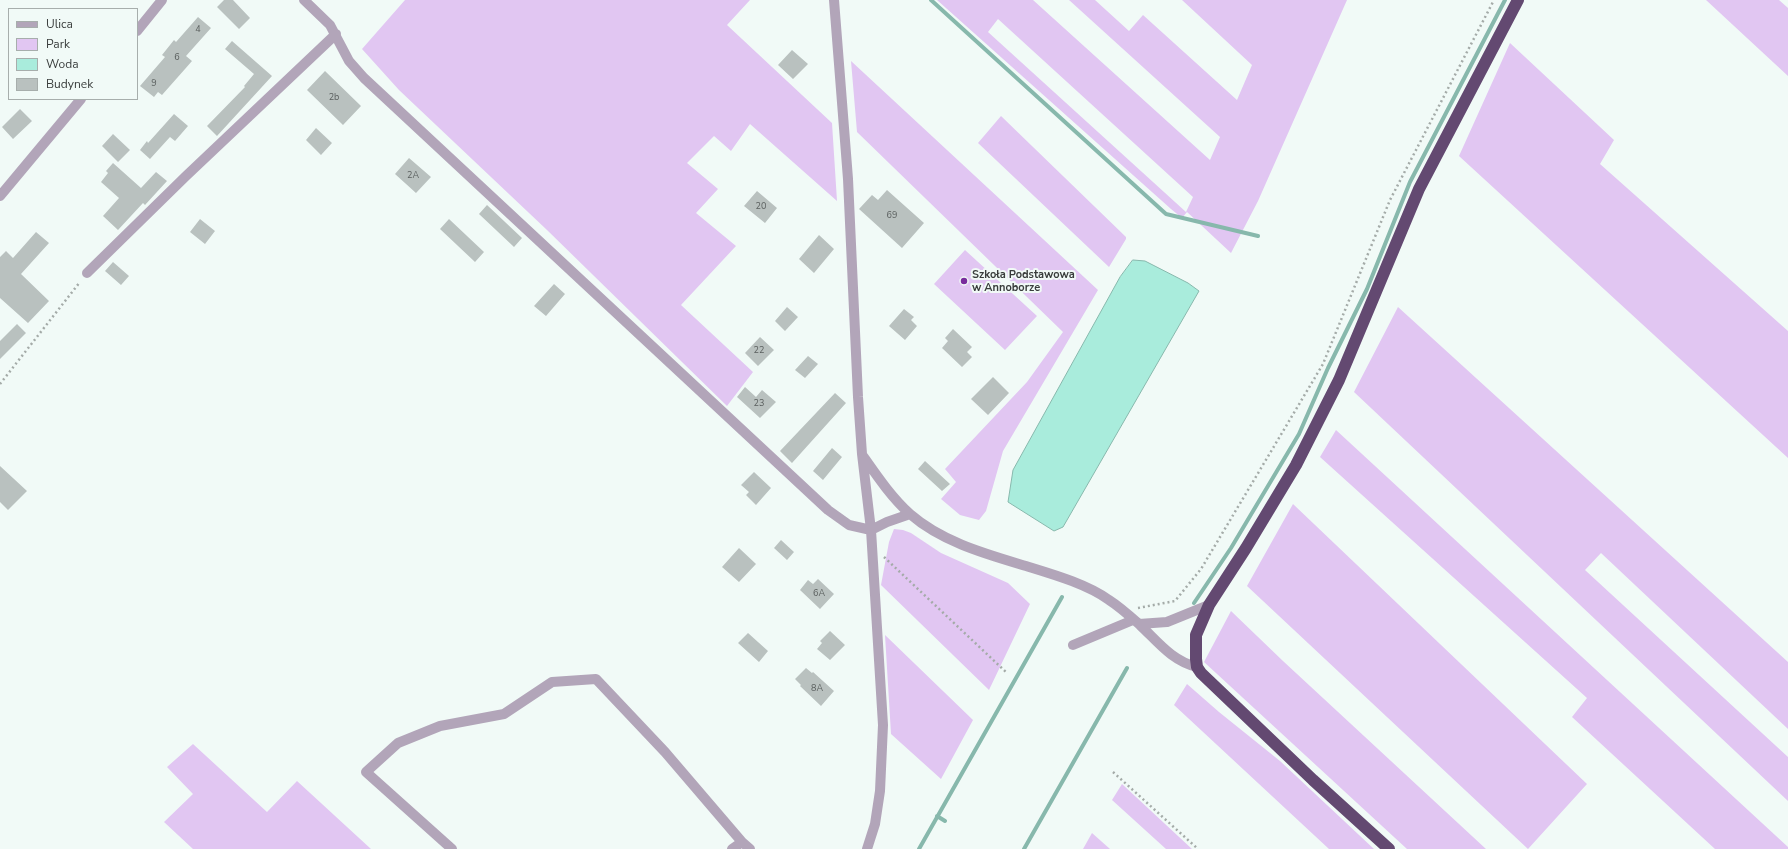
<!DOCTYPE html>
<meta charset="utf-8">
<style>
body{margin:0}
#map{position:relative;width:1788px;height:849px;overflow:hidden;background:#f1faf7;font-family:"Nunito Sans",sans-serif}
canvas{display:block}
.legend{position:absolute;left:8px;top:8px;width:130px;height:92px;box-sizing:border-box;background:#f1faf7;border:1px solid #a7aeac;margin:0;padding:5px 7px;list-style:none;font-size:12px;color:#393d3c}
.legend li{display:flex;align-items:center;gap:8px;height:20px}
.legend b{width:20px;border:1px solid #a7aeac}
</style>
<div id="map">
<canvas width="1788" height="849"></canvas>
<ul class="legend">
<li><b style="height:5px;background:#b2a5b9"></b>Ulica</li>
<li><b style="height:11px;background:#e1c6f2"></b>Park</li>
<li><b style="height:11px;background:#a9ecdc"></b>Woda</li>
<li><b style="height:11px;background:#b9c1bf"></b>Budynek</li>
</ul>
</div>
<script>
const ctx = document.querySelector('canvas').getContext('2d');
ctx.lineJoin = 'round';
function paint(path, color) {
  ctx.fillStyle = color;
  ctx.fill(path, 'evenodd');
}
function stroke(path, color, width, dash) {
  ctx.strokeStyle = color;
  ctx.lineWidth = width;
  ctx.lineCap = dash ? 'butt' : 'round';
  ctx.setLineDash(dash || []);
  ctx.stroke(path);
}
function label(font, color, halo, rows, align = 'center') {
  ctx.font = font + ' "Nunito Sans",sans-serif';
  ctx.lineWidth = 4;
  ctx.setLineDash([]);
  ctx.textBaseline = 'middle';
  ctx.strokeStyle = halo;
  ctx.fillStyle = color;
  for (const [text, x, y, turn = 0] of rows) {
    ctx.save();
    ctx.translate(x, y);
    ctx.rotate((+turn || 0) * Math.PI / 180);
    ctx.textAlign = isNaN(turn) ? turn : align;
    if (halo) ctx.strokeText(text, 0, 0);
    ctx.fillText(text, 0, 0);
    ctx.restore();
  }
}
const green = new Path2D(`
 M405 0H750L727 25 832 123 837 201 750 124 731 151 714 136 687 163 718 189 696 213 736 246 681 305 753 372 727 406 547 230 399 90 362 49Z
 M937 0H1033L1210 160 1220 137 1069 0H1095L1129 31 1143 15 1237 100 1252 65 1182 0H1347L1258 201 1231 253 1187 212 1182 218 1171 209ZM998 19 1193 197 1186 212 988 32Z
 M1706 0H1779L1788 8V76Z
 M1510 43 1614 140 1600 164 1788 331V458L1459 156Z
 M851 61 1098 290 1003 451 986 511 979 520 960 515 941 499 956 482 945 469 1027 382 1063 332 857 132Z
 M1001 116 1126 237V239L1109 267 978 143Z
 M965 250 1037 316 1005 350 934 284Z
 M1398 307 1788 662V729L1601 553 1585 570 1788 757V801L1354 392Z
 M1336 430 1788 847V849H1715L1572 717 1587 698 1320 457Z
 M1293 504 1587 784 1528 849 1247 586Z
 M894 529 903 530 911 533 941 553 1008 583 1030 604 989 690 881 585 889 542Z
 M1231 611 1283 661 1486 849H1407L1204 662Z
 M885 635 973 720 941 779 891 734Z
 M1187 684 1219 712 1280 761 1374 849H1329L1174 705Z
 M193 744 267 812 297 781 371 849H193L164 822 193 794 167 767Z
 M1122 784 1192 849H1166L1112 800Z
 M1092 833 1110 849H1083Z`);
const water = new Path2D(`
 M1133 260 1145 261 1188 283 1199 291 1063 527 1054 531 1008 502 1013 470 1120 277Z`);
const stream = new Path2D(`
 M931 0 1166 214 1258 236
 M1194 603 1231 548 1299 434 1328 368 1367 289 1410 182 1505 0
 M937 816 945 821
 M919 849 1062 597
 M1024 849 1127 668`);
const building = new Path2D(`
 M224 0H233L250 18 239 29 217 7Z
 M198 17 211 28 186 56 192 61 185 69 162 95 158 92 154 97 140 86 165 57 162 55 174 40 176 42Z
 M232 41 272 76 217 136 207 126 245 87 244 86 254 74 225 49Z
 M792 50 808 64 793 79 778 65Z
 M325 71 361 106 343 125 307 90Z
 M20 109 32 121 13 139 2 127Z
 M174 114 188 126 175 141 170 137 150 159 140 150 147 141 148 143Z
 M316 128 332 143 321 155 306 140Z
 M113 134 130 150 118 162 102 146Z
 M409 158 431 177 416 193 395 174Z
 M113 163 141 188 156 172 167 181 145 205 143 203 118 230 103 216 119 198 101 182 108 173 106 171Z
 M887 190 924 223 902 248 859 209 872 195 878 200Z
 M757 191 777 208 765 223 744 206Z
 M487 205 522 238 514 247 479 214Z
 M200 219 215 231 205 244 190 232Z
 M449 219 484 252 475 262 440 229Z
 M36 232 49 243 21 274 49 301 28 323 0 298V257L6 251 13 258Z
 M819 235 834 249 814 273 799 259Z
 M113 262 129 276 121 285 105 271Z
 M554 284 565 294 546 316 534 306Z
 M787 307 798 317 785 331 775 321Z
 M904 309 914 317 911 320 917 326 905 340 889 326Z
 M17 324 26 333 0 359V341Z
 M953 329 972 347 967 352 972 357 962 367 942 348 948 341 945 338Z
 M760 337 774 350 758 366 745 353Z
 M808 356 818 364 805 378 795 370Z
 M993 377 1009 393 988 415 971 399Z
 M745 387 756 397 762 390 776 402 760 418 737 397Z
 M835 393 846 403 792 463 780 451Z
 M832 448 842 457 823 480 813 471Z
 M925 461 950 484 942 491 918 469Z
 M0 466 27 491 8 510 0 502Z
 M754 472 771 488 756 505 746 495 749 492 741 485Z
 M781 540 794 552 787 560 774 548Z
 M739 548 756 564 739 582 722 567Z
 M818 579 834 594 820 609 800 590 808 580 813 584Z
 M830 631 845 645 830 660 817 649 822 643 820 641Z
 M748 633 768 651 759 662 738 643Z
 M806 668 812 673 813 672 834 691 821 706 800 686 801 685 795 679Z`);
const path = new Path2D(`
 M0 384 80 282
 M884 557 1007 673
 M1138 608 1175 601 1201 569 1323 364 1390 200 1494 0
 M1113 772 1198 849`);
const minor = new Path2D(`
 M304 0 330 25 349 61 364 78 828 510 849 525 871 530 887 522 910 514
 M834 0 848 179 858 397 862 454 871 530 883 725 880 791 875 824 867 849
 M137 31 162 0
 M0 196 81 99
 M87 273 186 176 336 34
 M863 456C877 476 892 498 910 514 942 542 986 554 1026 566 1052 574 1087 584 1109 600 1120 607 1131 617 1140 625 1158 642 1172 661 1197 667
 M1139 624 1167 622 1209 605
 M1073 645 1133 620
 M452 849 366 772 398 743 440 726 504 714 552 682 596 679 665 752 742 842 750 849
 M732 849 742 842`);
const highway = new Path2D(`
 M1389 849 1313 780 1201 673 1197 667 1196 659V635L1209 605 1246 548 1296 465 1339 380 1419 189 1518 0`);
const markers = [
 [964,281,4,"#782b9c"]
];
const numberNames = [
 ["4",198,30],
 ["6",177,58],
 ["9",154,84],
 ["2b",334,98],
 ["2A",413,176],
 ["20",761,207],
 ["69",892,216],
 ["22",759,351],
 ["23",759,404],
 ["6A",819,594],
 ["8A",817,689]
];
const poiNames = [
 ["Szkoła Podstawowa",972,275],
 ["w Annoborze",972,288]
];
paint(green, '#e1c6f2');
paint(water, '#a9ecdc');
stroke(water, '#87b8ac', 1);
stroke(stream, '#87b8ac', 4);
paint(building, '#b9c1bf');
stroke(path, '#a4aba8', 2.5, [2, 3]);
stroke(minor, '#b2a5b9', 10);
stroke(highway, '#634971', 12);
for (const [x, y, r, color] of markers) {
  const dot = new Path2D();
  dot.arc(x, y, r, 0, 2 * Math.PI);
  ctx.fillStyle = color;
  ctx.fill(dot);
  stroke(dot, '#f1faf7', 1.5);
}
label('9px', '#595e5d', null, numberNames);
label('bold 11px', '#393d3c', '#f1faf7', poiNames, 'left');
</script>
